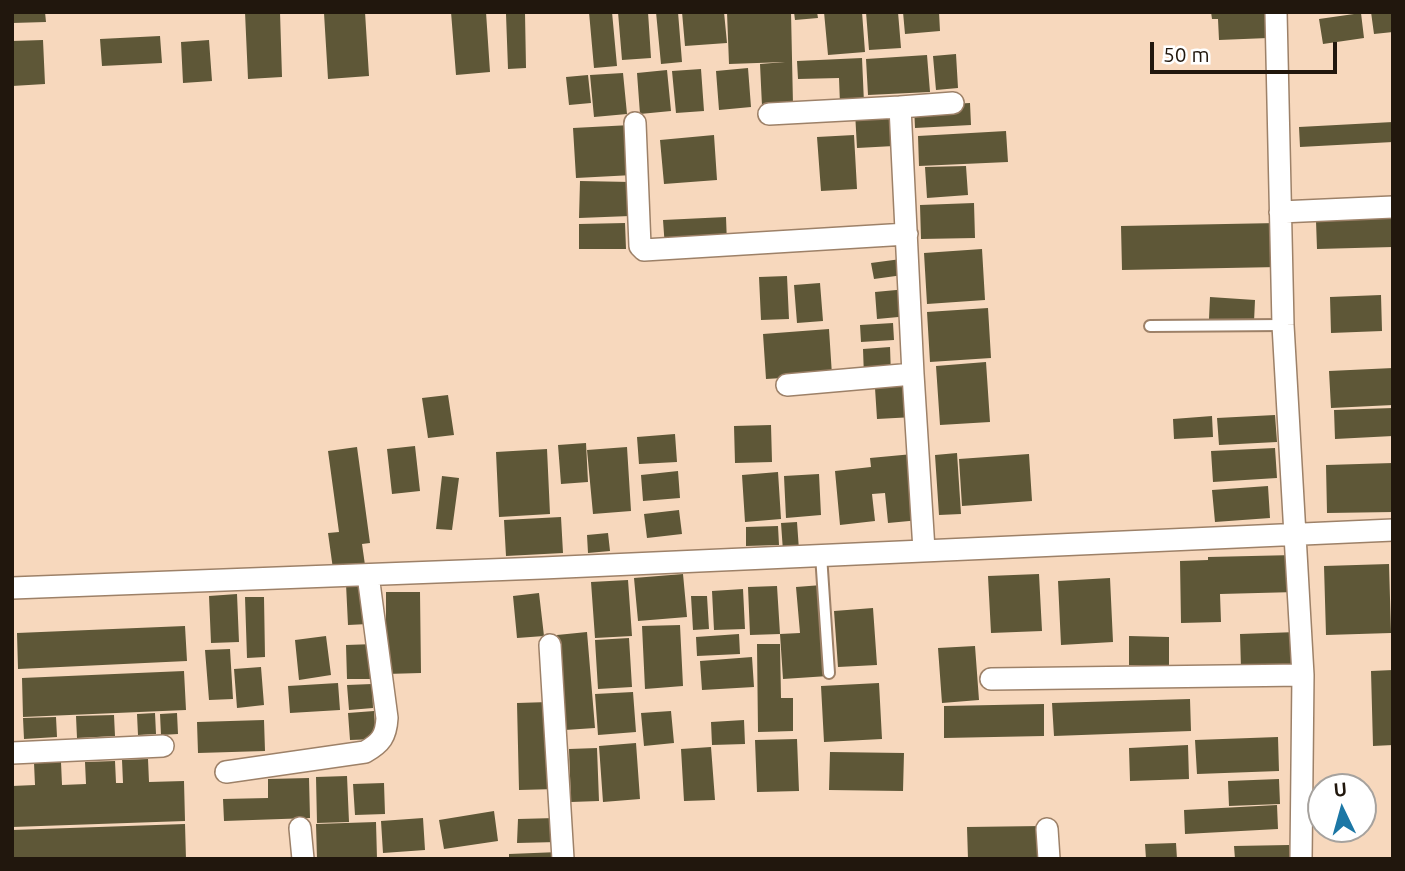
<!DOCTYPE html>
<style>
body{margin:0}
#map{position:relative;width:1405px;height:871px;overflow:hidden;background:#f7d8bd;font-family:Ubuntu,sans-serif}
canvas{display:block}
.frame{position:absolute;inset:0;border:14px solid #21170d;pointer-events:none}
.north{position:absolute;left:1307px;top:773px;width:70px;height:70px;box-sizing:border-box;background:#fff;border:2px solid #a6a29e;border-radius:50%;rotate:355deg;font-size:19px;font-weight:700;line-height:28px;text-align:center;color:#21170d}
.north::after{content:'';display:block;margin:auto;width:24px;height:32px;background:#1c77a5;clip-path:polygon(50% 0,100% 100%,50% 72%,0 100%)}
.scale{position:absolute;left:1150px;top:42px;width:187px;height:32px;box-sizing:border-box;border:4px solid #21170d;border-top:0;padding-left:9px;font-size:21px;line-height:24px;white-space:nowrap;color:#21170d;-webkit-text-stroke:5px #fff;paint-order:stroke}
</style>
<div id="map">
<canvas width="1405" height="871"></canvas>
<div class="frame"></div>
<div class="north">U</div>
<div class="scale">50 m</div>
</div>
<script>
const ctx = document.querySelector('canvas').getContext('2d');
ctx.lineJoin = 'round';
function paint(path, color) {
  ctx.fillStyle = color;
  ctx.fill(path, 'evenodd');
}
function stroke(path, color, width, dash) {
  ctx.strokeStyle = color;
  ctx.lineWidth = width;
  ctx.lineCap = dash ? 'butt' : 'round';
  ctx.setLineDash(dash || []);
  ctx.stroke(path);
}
const building = new Path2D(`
 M12 12H45L46 22 12 23Z
 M245 12H280L282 77 248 79Z
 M365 12 369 76 328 79 324 13Z
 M451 12H486L490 72 456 75Z
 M589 12H612L617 66 594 68Z
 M618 12H648L651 58 622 60Z
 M656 12H678L682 62 661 64Z
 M682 12H724L727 43 685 46Z
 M727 12H791L793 105 762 106 760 64 785 62 729 64Z
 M794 12H817L818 18 795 20Z
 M824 12H862L865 52 828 55Z
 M866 12H898L901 48 869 50Z
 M903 12H939L940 31 905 34Z
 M1211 12H1267L1268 38 1219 40 1218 19H1212Z
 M1371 12H1393V32L1374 34Z
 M525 13 526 68 508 69 506 14Z
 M1361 13 1364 38 1323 44 1319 19Z
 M160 36 162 63 102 66 100 39Z
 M43 40 45 84 12 86V41Z
 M209 40 212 81 183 83 181 42Z
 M956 54 958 88 936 90 933 56Z
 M927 55 930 92 868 95 866 59Z
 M862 58 864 103 840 104 839 78 798 79 797 61Z
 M748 68 751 107 719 110 716 71Z
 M701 69 704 111 676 113 672 71Z
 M667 70 671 111 640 114 637 73Z
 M623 73 627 114 594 117 590 75Z
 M588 75 591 103 569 105 566 77Z
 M970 103 971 125 915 128 914 106Z
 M892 110 894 146 857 148 855 112Z
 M1393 122V142L1300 147 1299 127Z
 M631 125 633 175 576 178 573 128Z
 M1006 131 1008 162 919 166 918 136Z
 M714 135 717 180 664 184 660 140Z
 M854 135 857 189 821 191 817 137Z
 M966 166 968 195 927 198 925 167Z
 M580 181 631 182 630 216 579 218Z
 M974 203 975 238 921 239 920 205Z
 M726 217 727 244 665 248 663 220Z
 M1393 218V247L1317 249 1316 221Z
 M625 223 626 249H579V224Z
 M1278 223 1279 267 1122 270 1121 226Z
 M982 249 985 300 927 304 924 253Z
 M901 259 903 275 874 279 871 263Z
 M787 276 789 319 761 320 759 277Z
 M820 283 823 321 797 323 794 285Z
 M907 289 909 316 877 319 875 292Z
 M1381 295 1382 331 1331 333 1330 297Z
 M1210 297 1255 300 1254 322 1209 319Z
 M988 308 991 358 930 362 927 312Z
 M893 323 894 340 861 342 860 325Z
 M829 329 832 375 766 379 763 334Z
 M890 347 891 375 864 377 863 349Z
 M986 362 990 422 940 425 936 366Z
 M1393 368V405L1331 408 1329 371Z
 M912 385 914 417 877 419 875 388Z
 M448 395 454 435 428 438 422 398Z
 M1393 408V436L1335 439 1334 410Z
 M1275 415 1277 442 1219 445 1217 418Z
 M1212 416 1213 437 1174 439 1173 419Z
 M771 425 772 462 735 463 734 426Z
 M675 434 677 462 639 464 637 437Z
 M586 443 588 482 561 484 558 445Z
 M415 446 420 491 392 494 387 449Z
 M357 447 370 543 362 544 365 565 333 569 328 533 339 532 328 451Z
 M627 447 631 511 593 514 587 450Z
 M1275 448 1277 478 1213 482 1211 451Z
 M547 449 550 514 499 517 496 452Z
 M957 453 961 514 939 515 935 455Z
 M913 454 920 520 888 523 885 493 872 494 875 521 840 525 835 471 871 467 870 458Z
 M1029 454 1032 501 962 506 959 459Z
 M1393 463V512L1327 513 1326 465Z
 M678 471 680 498 643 501 641 475Z
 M778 472 781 519 745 522 742 475Z
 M819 474 821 515 786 518 784 476Z
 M442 476 459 478 452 530 436 529Z
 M1268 486 1270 518 1215 522 1212 490Z
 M679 510 682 534 647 538 644 514Z
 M561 517 563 553 506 556 504 520Z
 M797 522 799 550 783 551 781 523Z
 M778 526 779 545 746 546V527Z
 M608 533 610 551 588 553 587 535Z
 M1295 555 1296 592 1220 594 1221 622 1181 623 1180 561 1208 560V557Z
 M1389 564 1391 633 1326 635 1324 566Z
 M683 574 687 617 638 621 634 578Z
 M1039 574 1042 631 991 633 988 576Z
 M1110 578 1113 642 1061 645 1058 581Z
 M628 580 632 636 595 638 591 582Z
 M365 583 368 624 348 625 346 584Z
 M822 585 828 676 783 679 780 634 800 633 796 587Z
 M777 586 780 634 750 635 748 587Z
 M743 589 745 629 714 630 712 591Z
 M386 592H420L421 673 386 674Z
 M539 593 544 636 517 638 513 596Z
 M237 594 239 642 211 643 209 596Z
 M691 596H707L709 629 693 630Z
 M245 597H264L265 657 247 658Z
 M873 608 877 665 838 667 834 611Z
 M680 625 683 686 645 689 642 626Z
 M185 626 187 661 18 669 17 633Z
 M587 632 595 728 565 730 557 635Z
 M1297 632 1298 667 1241 669 1240 634Z
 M739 634 740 654 697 656 696 637Z
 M326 636 331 675 299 680 295 640Z
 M1129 636 1169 637V666L1129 665Z
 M629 638 632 687 598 689 595 640Z
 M375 644 376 679H347L346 645Z
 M757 644H780L781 698H793V731L758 732Z
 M975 646 979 700 942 703 938 648Z
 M230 649 233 699 209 700 205 650Z
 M752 657 754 687 702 690 700 661Z
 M261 667 264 705 237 708 234 669Z
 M1393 670V745L1373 746 1371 671Z
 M184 671 186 710 23 717 22 678Z
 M338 683 340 710 290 713 288 686Z
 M879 683 882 739 824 742 821 686Z
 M372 684 373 708 349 710 347 685Z
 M633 692 636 732 598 735 595 694Z
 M1190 699 1191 731 1054 736 1052 703Z
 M549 702 556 789 519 790 517 703Z
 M1044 704V736L944 738V706Z
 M374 711 376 739 350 740 348 713Z
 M671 711 674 743 644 746 641 713Z
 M155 713 156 734 138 735 137 714Z
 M177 713 178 734 161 735 160 714Z
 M114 715 115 736 77 738 76 716Z
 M56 717 57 737 24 739 23 718Z
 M264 720 265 751 198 753 197 722Z
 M744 720 745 744 712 745 711 722Z
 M1278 737 1279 771 1197 774 1195 740Z
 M797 739 799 791 757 792 755 740Z
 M636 743 640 799 603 802 599 746Z
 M1188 745 1189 779 1130 781 1129 748Z
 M711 747 715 800 684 801 681 749Z
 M597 748 599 801 571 802 569 749Z
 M830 752 904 753 903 791 829 790Z
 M148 759 149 782 184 781 185 821 12 827V786L35 785 34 763 61 762 62 785 86 784 85 762 115 761 116 783H123L122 760Z
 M347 776 349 822 317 823 316 777Z
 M309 778 310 818 224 821 223 799 268 798V779Z
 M1279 779 1280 804 1229 806 1228 781Z
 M384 783 385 814 355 815 353 784Z
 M1277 805 1278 829 1185 834 1184 810Z
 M494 811 498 841 444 849 439 820Z
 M423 818 425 850 383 853 381 821Z
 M556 818 557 842 517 843 518 819Z
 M376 822 377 859H317L316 824Z
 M185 824 186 859H12V830Z
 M1042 826V859H968L967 827Z
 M1176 843 1177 859H1146L1145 844Z
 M1289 845V859H1235L1234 846Z
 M559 852V859H509V854Z`);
const service = new Path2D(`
 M1150 326 1283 325
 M821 555 829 673`);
const minor = new Path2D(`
 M1276 12 1283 325 1303 675 1301 859
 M769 114 900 107
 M635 123 640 246 644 250 907 234
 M1280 212 1393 207
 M787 385 913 374
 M924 550 913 374 900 107 953 103
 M12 588 542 568 1393 530
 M550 645 563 859
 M991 679 1303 675
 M12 753 163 746
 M226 772 365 752C381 743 386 736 387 718L368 575
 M300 828 303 859
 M1047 829 1049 859`);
paint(building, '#5e5737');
stroke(service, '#9d8168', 14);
stroke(minor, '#9d8168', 24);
stroke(service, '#fff', 10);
stroke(minor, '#fff', 21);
</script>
